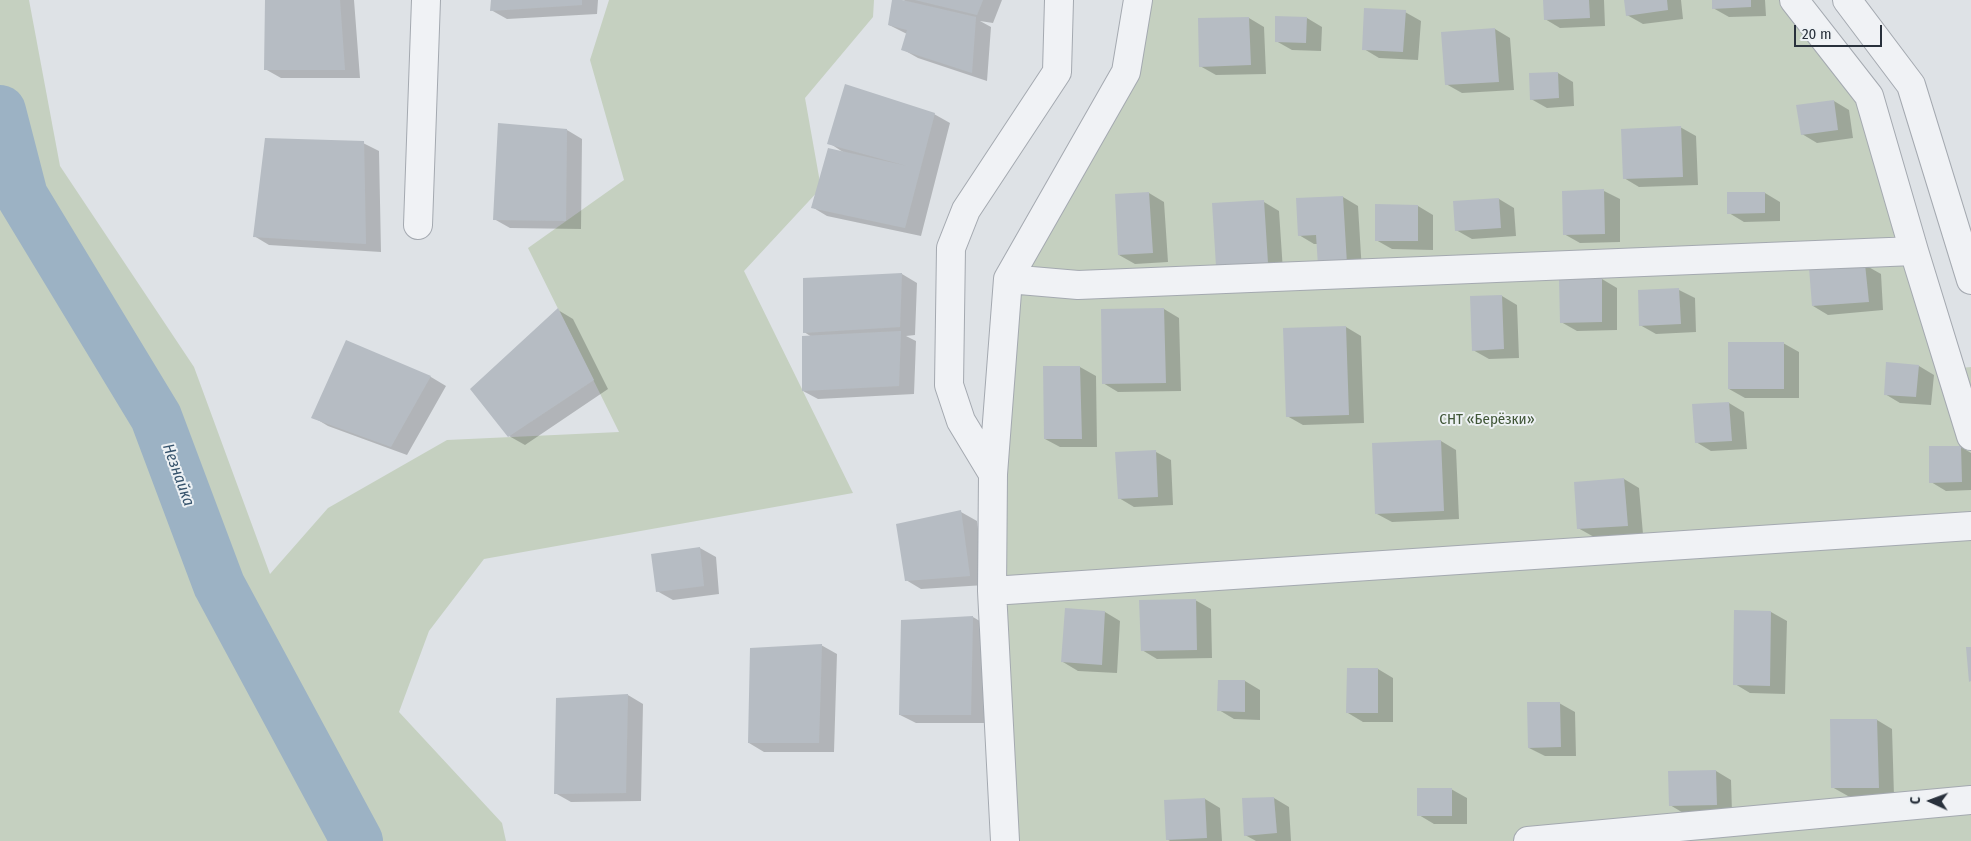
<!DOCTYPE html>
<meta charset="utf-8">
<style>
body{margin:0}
#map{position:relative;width:1971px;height:841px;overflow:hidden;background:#dee2e6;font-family:"Fira Sans Condensed",sans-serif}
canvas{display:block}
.north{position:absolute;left:1906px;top:776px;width:50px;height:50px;-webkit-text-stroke:4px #edf1f4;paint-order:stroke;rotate:272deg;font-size:14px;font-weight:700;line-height:20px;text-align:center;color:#29313c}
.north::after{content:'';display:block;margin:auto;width:18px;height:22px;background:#29313c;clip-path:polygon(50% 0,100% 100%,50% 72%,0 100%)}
.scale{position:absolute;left:1794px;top:25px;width:88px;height:22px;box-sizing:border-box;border:2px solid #29313c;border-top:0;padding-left:6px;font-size:15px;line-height:18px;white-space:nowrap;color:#29313c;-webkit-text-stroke:4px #edf1f4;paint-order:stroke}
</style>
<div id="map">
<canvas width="1971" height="841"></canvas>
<div class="north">С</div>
<div class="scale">20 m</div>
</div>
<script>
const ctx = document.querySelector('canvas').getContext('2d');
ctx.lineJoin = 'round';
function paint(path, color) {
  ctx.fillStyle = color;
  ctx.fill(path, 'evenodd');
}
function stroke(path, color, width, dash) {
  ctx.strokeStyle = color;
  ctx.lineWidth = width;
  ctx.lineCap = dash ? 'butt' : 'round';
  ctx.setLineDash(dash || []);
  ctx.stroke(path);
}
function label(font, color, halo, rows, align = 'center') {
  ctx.font = font + ' "Fira Sans Condensed",sans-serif';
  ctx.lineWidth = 4;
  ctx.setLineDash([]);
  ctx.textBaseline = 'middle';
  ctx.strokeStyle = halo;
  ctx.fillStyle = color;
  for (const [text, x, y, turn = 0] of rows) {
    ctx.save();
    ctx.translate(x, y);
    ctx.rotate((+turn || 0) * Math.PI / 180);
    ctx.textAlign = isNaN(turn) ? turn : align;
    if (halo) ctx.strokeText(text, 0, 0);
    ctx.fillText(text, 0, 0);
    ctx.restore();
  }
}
const green = new Path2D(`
 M0 0H29L60 166 194 367 270 574 328 508 447 440 619 432 528 248 624 180 590 60 609 0H874L873 17 805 98 821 188 744 271 853 493 484 559 429 631 399 712 502 823 506 841H0Z
 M1132 0H1790L1864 97 1940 370 1971 367V841H1014L1007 604 1004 308 1134 37Z`);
const shadow = new Path2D(`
 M266 0H354L360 78H281L265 69Z
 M492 0H598L597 14 507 19 491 10Z
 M893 0 905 1 903 0H1002L993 23 980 21 991 27 987 81 918 58 902 49 907 34 889 25Z
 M1544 0H1604L1605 26 1560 28 1545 19Z
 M1625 0H1681L1683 19 1643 24 1627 15Z
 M1713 0H1765L1766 16 1729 17 1713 8Z
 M1405 12 1421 21 1418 60 1379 58 1364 49Z
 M1249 18 1264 27 1266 74 1216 75 1200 66Z
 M1307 18 1322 27 1321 51 1292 50 1276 41Z
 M1495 29 1510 38 1514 90 1462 93 1446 84Z
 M1558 73 1573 82 1574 106 1547 108 1531 99Z
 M1834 101 1849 110 1853 138 1817 143 1802 134Z
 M934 114 950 123 921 236 827 216 812 207 843 152 829 143Z
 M499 124 567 130 582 139 581 229 510 228 494 219Z
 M1680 127 1696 136 1698 185 1639 187 1624 178Z
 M363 143 379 151 381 252 269 245 254 236Z
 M1604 191 1620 199V242L1580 243 1564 234 1563 192Z
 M1149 193 1164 202 1168 262 1135 264 1119 255Z
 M1765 193 1780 202V221L1744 222 1729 213Z
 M1343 197 1358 206 1362 272 1318 244H1314L1299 235Z
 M1499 199 1514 208 1516 236 1472 239 1456 230Z
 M1264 202 1279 211 1283 271 1233 274Z
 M1418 206 1433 215V250L1392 249 1376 240Z
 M1865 265 1881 274 1883 310 1828 315 1813 306Z
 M902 274 917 283 915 335 906 336 916 341 914 394 818 399 803 391 812 337 804 332Z
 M1602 279 1617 288V330L1577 331 1561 322Z
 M1679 290 1695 298 1696 332 1656 334 1640 325 1639 291Z
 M1502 296 1517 305 1519 358 1489 359 1473 350 1471 297Z
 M1164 309 1179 318 1181 391 1118 392 1103 383Z
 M558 310 573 319 608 389 525 445 509 436Z
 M1346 327 1361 336 1364 423 1303 425 1287 416Z
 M347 342 431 377 446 386 407 455 328 426 313 417Z
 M1783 343 1799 352V398H1745L1729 389Z
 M1919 366 1934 375 1931 405 1900 403 1885 394Z
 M1080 367 1096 376 1097 447H1060L1045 439 1044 368Z
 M1729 403 1744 412 1747 449 1711 451 1696 442Z
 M1441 441 1456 450 1459 519 1392 522 1377 514Z
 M1961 447 1971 453V490L1946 491 1931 482 1930 448Z
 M1156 452 1171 460 1173 505 1134 507 1119 498Z
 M1624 479 1639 488 1643 534 1594 537 1578 528Z
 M961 512 977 521 985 585 921 589 906 580Z
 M700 548 716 557 719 594 673 600 657 591 652 556Z
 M1195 600 1211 609 1212 658 1157 659 1142 650Z
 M1066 609 1105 612 1120 621 1117 673 1078 671 1063 662Z
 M1736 612H1771L1787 621 1785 694 1750 693 1735 684Z
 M973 617 988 626 986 723H916L900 715 902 621Z
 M821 645 837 654 834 752H764L749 743Z
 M1378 669 1393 678V722H1363L1348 713Z
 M1245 681 1260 690V720L1234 719 1219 710Z
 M628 695 643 704 641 801 571 802 555 793Z
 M1559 703 1575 712 1576 756H1545L1529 748Z
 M1877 720 1892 729 1894 796H1848L1832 787 1831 721Z
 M1716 771 1731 780 1732 813 1685 814 1670 805Z
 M1451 789 1467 798V824H1434L1419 815Z
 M1274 798 1289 807 1291 841H1256L1245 835 1243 800Z
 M1205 799 1220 808 1222 841H1170L1167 839Z`);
const river = new Path2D(`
 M0 111 22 196 156 417 219 585 357 841`);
const building = new Path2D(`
 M265 0H340L345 70H264Z
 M491 0H582V5L490 11Z
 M892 0H902L976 17 972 73 901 50 907 30 888 25Z
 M915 0H983L977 15Z
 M1543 0H1589L1590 18 1544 20Z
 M1624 0H1667L1668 10 1626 16Z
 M1712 0H1751V7L1712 9Z
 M1364 8 1406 10 1403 52 1362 50Z
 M1275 16 1307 17 1306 43 1275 42Z
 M1249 17 1251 65 1199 67 1198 18Z
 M1495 28 1499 82 1445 85 1441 32Z
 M1558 72 1559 98 1530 100 1529 73Z
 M845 84 935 113 905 228 811 208 828 148 907 166 827 144Z
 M1834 100 1838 130 1801 135 1796 105Z
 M498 123 567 129 566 221 493 220Z
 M1681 126 1683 177 1623 179 1621 129Z
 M265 138 364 141 366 244 253 237Z
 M1604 189 1605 234 1563 235 1562 191Z
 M1149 192 1153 253 1118 255 1115 194Z
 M1727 192H1765V213L1727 214Z
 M1343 196 1347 264 1318 266 1316 235 1298 236 1296 198Z
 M1499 198 1501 228 1455 231 1453 201Z
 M1264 200 1268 263 1216 266 1212 203Z
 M1375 204 1418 205V241H1375Z
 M1865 264 1869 302 1812 306 1809 268Z
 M902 273 900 327 803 333V278Z
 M1602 278V322L1560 323 1559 279Z
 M1679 288 1681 324 1639 326 1638 290Z
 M1502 295 1504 349 1472 351 1470 296Z
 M558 308 594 380 508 437 470 389Z
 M1164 308 1166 383 1102 384 1101 309Z
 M1346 326 1349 415 1286 417 1283 328Z
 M901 331 899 386 802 391V336Z
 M346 340 431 376 391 447 311 418Z
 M1728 342H1784V389H1728Z
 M1886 362 1919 365 1916 397 1884 395Z
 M1043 366H1080L1082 439H1044Z
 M1729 402 1732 441 1695 443 1692 404Z
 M1441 440 1444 511 1375 514 1372 443Z
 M1929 446H1961L1962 482 1929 483Z
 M1156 450 1158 497 1118 499 1115 452Z
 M1624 478 1628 526 1577 529 1574 482Z
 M961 510 970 576 905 581 896 524Z
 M700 547 704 586 656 592 651 554Z
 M1196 599 1197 650 1141 651 1139 600Z
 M1065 608 1105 611 1102 665 1061 662Z
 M1734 610 1771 611 1770 686 1733 685Z
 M973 616 971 715H899L901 620Z
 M822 644 819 743H748L750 648Z
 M1966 647H1971V681L1969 682Z
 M1347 668H1378V713H1346Z
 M1218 680H1245V712L1217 711Z
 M628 694 626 793 554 794 556 698Z
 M1527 702H1560L1561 747 1528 748Z
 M1830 719H1877L1879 788H1831Z
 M1716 770 1717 805 1669 806 1668 771Z
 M1417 788H1452V816H1417Z
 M1274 797 1277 833 1244 836 1242 798Z
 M1205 798 1207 838 1166 840 1164 800Z`);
const minor = new Path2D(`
 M1794 0 1869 96 1914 251 1971 436
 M1847 0 1911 85 1971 280
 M418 225 426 0
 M1008 279 1078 285 1914 251
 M993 474 961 421 949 385 951 248 966 210 1057 72 1059 0
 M992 591 1971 526
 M1005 841 992 591 993 474 1008 279 1126 72 1138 0
 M1528 841 1971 800`);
const parkNames = [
 ["СНТ «Берёзки»",1487,420]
];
const waterNames = [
 ["Незнайка",178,475,70]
];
paint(green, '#c5d0c0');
paint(shadow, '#0003');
stroke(river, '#9cb2c4', 52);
paint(building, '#b6bcc3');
stroke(minor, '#a4a9b0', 30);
stroke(minor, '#f0f2f5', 28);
label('15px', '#405637', '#edf1f4', parkNames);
label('italic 16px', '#36536c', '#edf1f4', waterNames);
</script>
